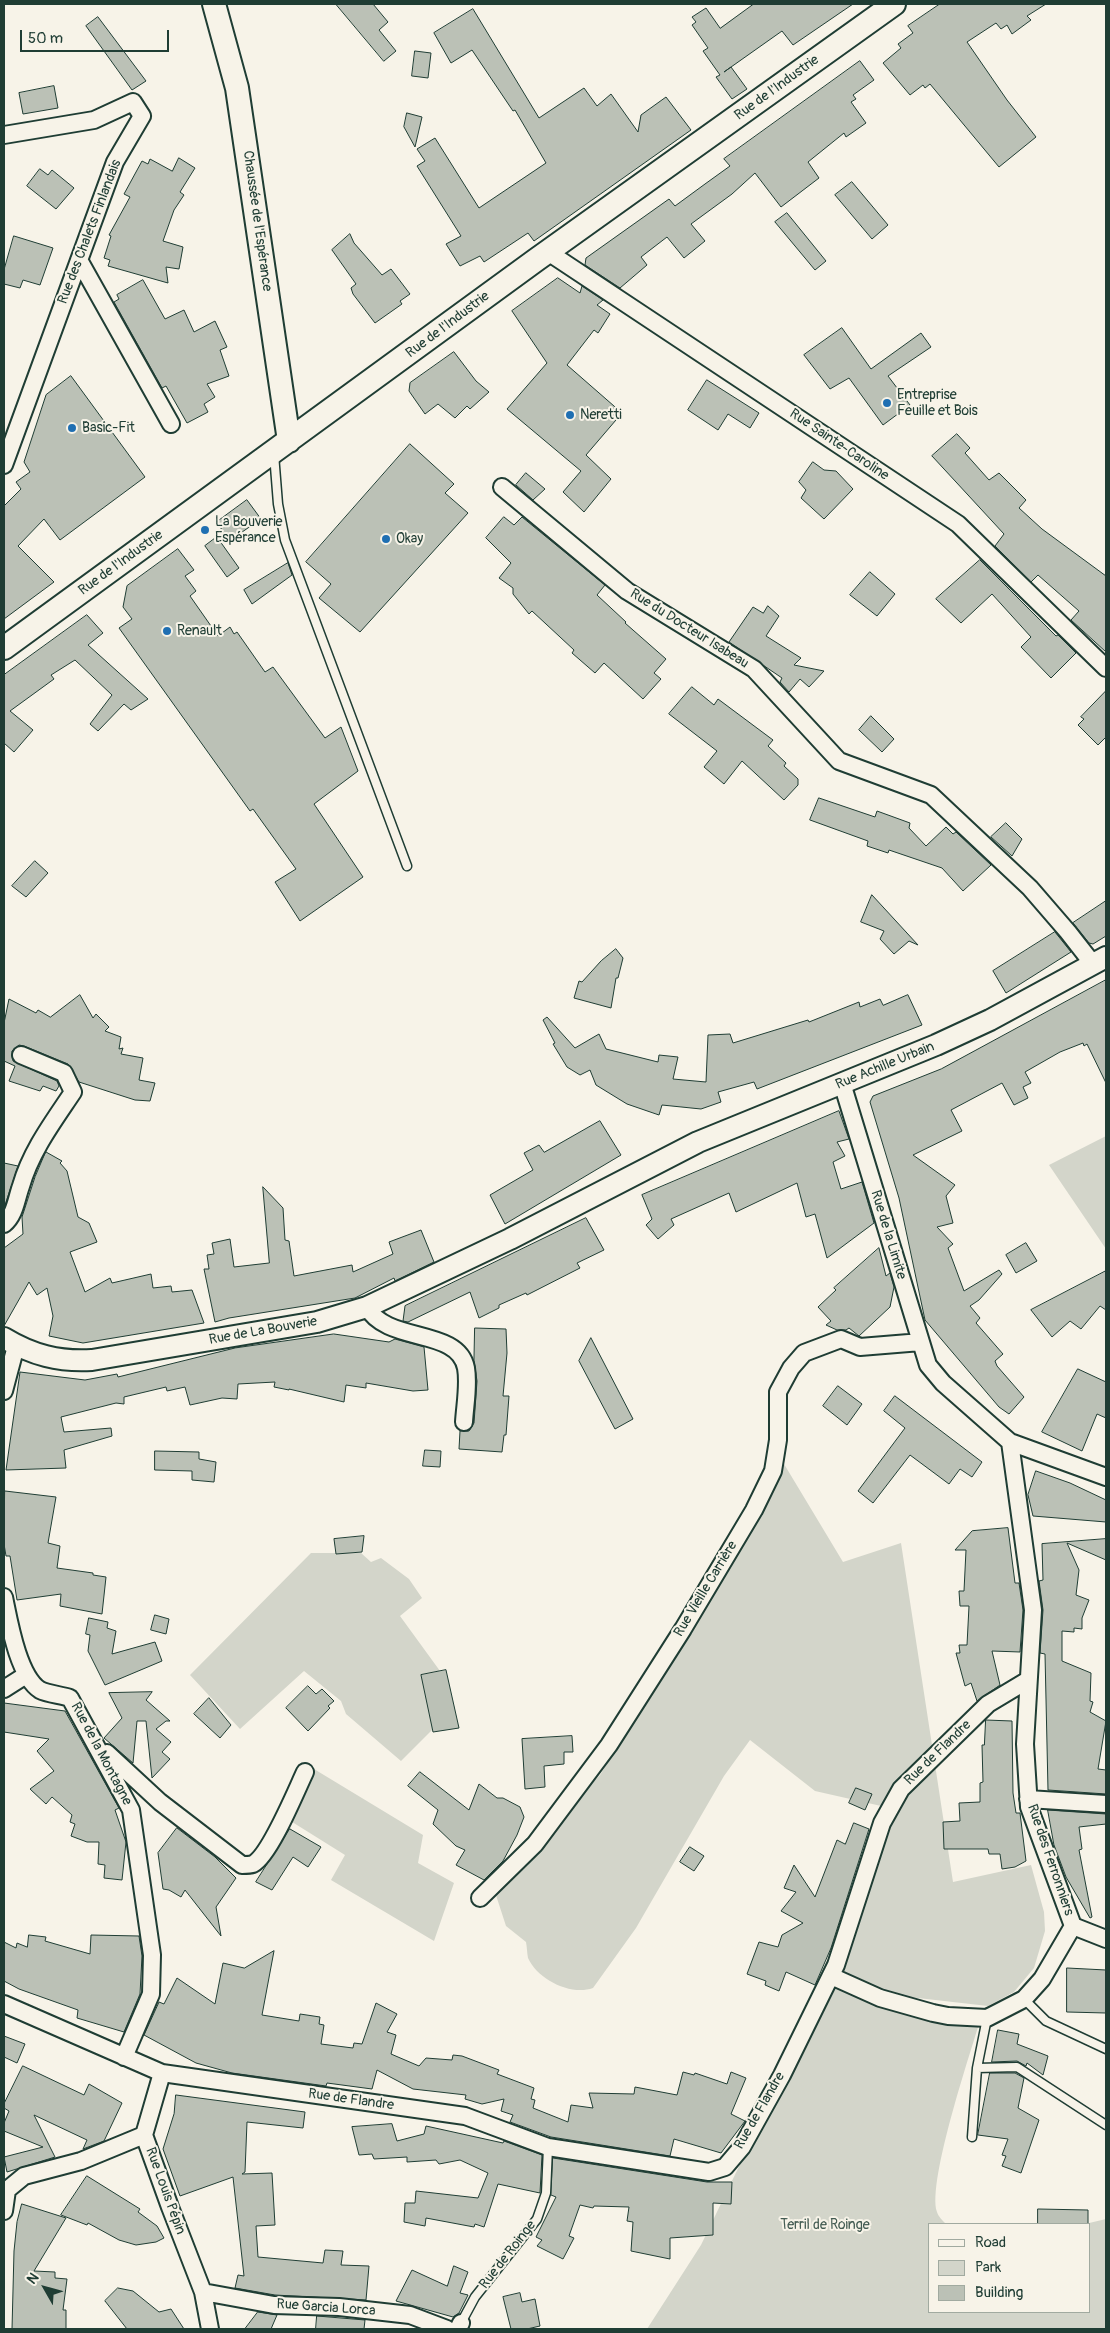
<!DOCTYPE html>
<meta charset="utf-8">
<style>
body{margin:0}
#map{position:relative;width:1110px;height:2333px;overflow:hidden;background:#f7f3e8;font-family:Pangolin,sans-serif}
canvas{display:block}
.frame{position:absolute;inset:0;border:5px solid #1f3d34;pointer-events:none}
.legend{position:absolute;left:928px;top:2223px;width:162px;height:90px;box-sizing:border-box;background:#f7f3e8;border:1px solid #a1aaa0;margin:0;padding:6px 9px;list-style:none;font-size:15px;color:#1f3d34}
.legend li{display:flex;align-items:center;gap:10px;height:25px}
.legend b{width:25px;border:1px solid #a1aaa0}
.north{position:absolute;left:20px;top:2263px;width:50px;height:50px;-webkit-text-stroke:4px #f7f3e8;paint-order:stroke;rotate:308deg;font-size:14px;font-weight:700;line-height:20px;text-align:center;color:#1f3d34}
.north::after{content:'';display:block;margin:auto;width:18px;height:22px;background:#1f3d34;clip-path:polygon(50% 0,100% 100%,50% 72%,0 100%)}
.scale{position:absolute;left:20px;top:30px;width:149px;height:22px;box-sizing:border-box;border:2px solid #1f3d34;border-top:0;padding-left:6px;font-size:15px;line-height:18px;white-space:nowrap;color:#1f3d34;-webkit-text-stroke:4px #f7f3e8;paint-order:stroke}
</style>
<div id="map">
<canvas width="1110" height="2333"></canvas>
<div class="frame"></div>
<ul class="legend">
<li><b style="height:6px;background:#f7f3e8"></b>Road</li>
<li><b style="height:14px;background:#d3d5ca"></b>Park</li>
<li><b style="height:14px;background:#bbc1b6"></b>Building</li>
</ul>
<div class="north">N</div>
<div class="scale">50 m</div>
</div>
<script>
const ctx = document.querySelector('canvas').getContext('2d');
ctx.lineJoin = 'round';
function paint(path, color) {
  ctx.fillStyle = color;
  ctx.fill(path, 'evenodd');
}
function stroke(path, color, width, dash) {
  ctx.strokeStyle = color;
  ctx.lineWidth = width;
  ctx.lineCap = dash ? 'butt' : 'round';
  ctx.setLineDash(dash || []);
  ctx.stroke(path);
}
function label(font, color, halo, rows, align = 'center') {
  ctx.font = font + ' Pangolin,sans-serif';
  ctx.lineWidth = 4;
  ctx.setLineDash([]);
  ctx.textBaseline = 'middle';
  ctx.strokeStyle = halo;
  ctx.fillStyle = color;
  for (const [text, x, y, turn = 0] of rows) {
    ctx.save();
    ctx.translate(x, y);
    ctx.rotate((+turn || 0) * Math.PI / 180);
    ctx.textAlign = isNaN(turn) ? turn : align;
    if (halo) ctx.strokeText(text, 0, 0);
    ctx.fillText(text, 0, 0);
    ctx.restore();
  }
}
const green = new Path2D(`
 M1106 1136V1249L1049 1165Z
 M781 1459 843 1562 901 1543 953 1882 1031 1865 1044 1912 1045 1931 1034 1968 1014 1992 988 2006 865 1992 933 2013 983 2011C972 2048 927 2181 937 2212 938 2216 943 2221 946 2224H929V2312H1089V2224H1085L1106 2219V2329H647L701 2245 831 1976 890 1808 815 1791 750 1740 724 1776 636 1928 593 1988C571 1996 538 1980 528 1958 527 1953 527 1947 526 1942L506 1926 493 1886 526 1860 537 1856 573 1803 600 1775 693 1627Z
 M311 1553H361L371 1562 381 1558 409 1579 422 1598 400 1616 440 1671 422 1675 434 1728 401 1761 346 1714 341 1701 304 1671 240 1729 190 1675Z
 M314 1769 423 1835 418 1863 454 1883 434 1941 331 1880 345 1855 289 1820Z`);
const building = new Path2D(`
 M336 4H373L388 22 379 30 396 51 384 61Z
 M754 4H853L793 45 782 31 724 72 731 67 747 89 732 99 716 77 720 75 703 51 708 48 692 25 696 22 692 17 706 8 720 28Z
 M940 4H1046L1027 16 1031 20 1012 34 1007 25 1001 29 996 23 967 42 1007 100 1036 137 999 167 930 84 925 88 923 85 910 95 883 63 901 48 898 44 913 33 908 26Z
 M473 9 539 118 584 88 597 106 611 94 638 132 641 115 666 97 691 130 534 241 528 233 484 262 480 256 460 266 446 244 461 236 417 166 425 161 417 149 435 138 479 208 546 163 515 110 513 111 472 50 451 63 434 33Z
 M98 17 146 81 132 90 86 26Z
 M415 51 431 53 428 78 412 76Z
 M860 61 874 80 853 95 856 99 851 102 866 123 846 137 844 133 808 162 819 178 781 207 755 173 732 194 691 224 705 241 684 258 667 237 641 257 647 265 620 288 585 265 586 258 669 199 675 206 705 184 730 166 724 159Z
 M54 86 58 108 23 114 19 93Z
 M407 113 422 117 415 147 404 127Z
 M179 158 195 168 180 192 184 195 174 210 163 241 183 247 179 269 166 267 168 283 108 266 110 260 104 258 111 236 109 235 130 197 124 194 142 161 148 164 150 159 172 171Z
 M40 169 48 175 52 170 74 188 56 209 27 186Z
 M852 182 888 225 872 239 835 195Z
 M787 213 826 261 815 270 775 222Z
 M350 234 354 243 382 275 391 269 410 294 400 301 402 304 375 323 353 294 351 288 356 284 332 250Z
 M14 236 53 248 40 285 23 280 20 288 4 284V270Z
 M558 278 580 293 582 286 603 300 597 305 610 314 598 333 594 330 567 365 622 413 586 455 611 479 584 512 563 492 581 471 507 409 547 363 512 311Z
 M143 280 165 319 184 310 194 332 215 321 227 347 220 350 229 376 207 384 215 397 204 404 208 412 187 423 166 386 162 388 114 302 119 299 117 295Z
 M842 328 871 369 921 333 931 347 888 376 910 405 883 425 849 378 830 389 804 355Z
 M454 352 476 381 489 392 470 409 467 406 455 418 438 404 425 414 409 391 410 383Z
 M71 376 145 477 60 540 44 519 18 546 54 582 4 619V506L21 489 16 482 30 472 24 462 46 395Z
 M707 380 759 413 750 428 728 414 718 430 688 410Z
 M957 434 970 448 965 453 989 480 999 473 1026 500 1019 508 1042 529 1106 576V652L1071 620 1079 611 1038 575 1031 582 995 546 1004 534 932 456Z
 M410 444 454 484 445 493 468 513 360 632 319 598 331 584 306 562Z
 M813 462 824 470 836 471 853 489 824 519 801 498 806 490 799 482Z
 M526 473 545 489 533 500 516 485Z
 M247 500 261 519 229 541 217 522Z
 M504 517 514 525 522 517 605 585 597 595 626 622 625 623 666 659 654 673 661 679 643 699 604 663 595 673 572 653 574 650 532 611 529 614 513 594V588L499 578 511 563 486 538Z
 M217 537 239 568 227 577 205 546Z
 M178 549 194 570 185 576 196 591 190 596 218 636 230 627 234 634 237 632 265 672 273 667 325 738 341 727 358 771 314 804 363 877 300 921 275 882 296 869 253 809 250 811 119 628 132 619 123 607 127 586Z
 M980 560 1056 636 1058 635 1076 653 1051 678 1021 647 1031 637 992 594 961 623 936 599Z
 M288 563 292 575 252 604 244 590Z
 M870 572 895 594 877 616 850 595Z
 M768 606 779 616 766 636 801 658 794 665 824 671 809 687 800 679 789 692 780 682 782 678 729 642 753 607 763 613Z
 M87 615 103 633 88 645 148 699 131 710 124 704 98 731 90 724 112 695 75 660 51 675 54 679 10 711 33 730 14 752 4 743V675Z
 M692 687 714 705 718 699 773 740 768 746 786 763 784 766 798 779V785L784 800 742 761 724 784 704 767 717 751 669 714Z
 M1106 691V737L1098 745 1078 725 1084 719 1081 717Z
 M871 716 894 739 882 752 859 730Z
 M819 798 875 817 877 811 910 823 909 828 926 846 946 827 953 834 956 832 991 865 963 891 942 868 889 850 888 853 867 846 868 841 810 820Z
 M1006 823 1022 839 1012 856 991 837Z
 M35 861 48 873 26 897 12 886Z
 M872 895 918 945 909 941 894 954 880 939 884 931 861 922Z
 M1106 901V936L1093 944 1089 943 1073 923Z
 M1055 932 1071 952 1006 993 993 971Z
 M616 949 623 958 618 978H616L611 1008 574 998 579 981 582 982 601 961Z
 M1106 980V1083L1087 1044 1084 1046 1083 1043 1060 1052 1025 1072 1031 1083 1023 1087 1028 1098 1014 1105 1002 1083 951 1110 962 1131 913 1155 955 1185 946 1196 953 1223 937 1227 953 1244 948 1248 964 1291 999 1270 1002 1274 979 1300 970 1306 980 1318 976 1323 1003 1354 995 1361 997 1366 1024 1397 1009 1414 999 1407 925 1320 899 1198 870 1102 873 1096 941 1069Z
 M80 995 93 1018 96 1014 109 1027 105 1031 121 1037 119 1049 123 1048 121 1054 143 1058 139 1080 155 1083 150 1101 135 1100 79 1082 68 1064 24 1046 19 1045 12 1051 13 1061 57 1081 59 1086 56 1091 43 1086 40 1091 9 1081 15 1066 4 1061V1023L9 999 36 1013 38 1010 50 1017Z
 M908 995 922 1025 757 1089 754 1082 718 1092 721 1102 701 1109 662 1105 659 1115 627 1104 596 1085 590 1070 580 1075 567 1067 553 1044 555 1043 543 1020 547 1017 575 1048 599 1034 606 1049 658 1062 659 1055 678 1057 673 1079 706 1082 708 1035 730 1034 733 1043 808 1020 809 1022 859 1002 860 1007 880 999 883 1005Z
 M839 1111 849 1139 837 1142 845 1156 833 1162 841 1189 862 1182 874 1223 827 1258 815 1214 806 1217 797 1183 736 1212 729 1193 671 1219 674 1225 658 1239 646 1225 652 1219 642 1195Z
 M600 1121 621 1155 505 1224 490 1195 533 1170 524 1153 539 1145 544 1152Z
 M46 1152 62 1161 60 1163 67 1171 78 1217 89 1223 97 1242 70 1252 85 1292 110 1278 112 1283 151 1274 153 1288 171 1286 172 1292 192 1290 204 1323 83 1343 49 1336 53 1316 47 1288 37 1295 29 1282 4 1326V1248L23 1234 22 1217 35 1177Z
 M4 1163 18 1166 5 1205H4Z
 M263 1187 283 1208 285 1240 289 1241 294 1276 352 1265 353 1272 393 1254 389 1242 421 1230 434 1262 395 1281 394 1278 355 1298 229 1318 215 1322 204 1269H209L207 1255 214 1254 212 1243 230 1239 234 1267 269 1263Z
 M586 1218 604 1250 577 1263 580 1268 527 1295 526 1293 499 1305V1308L479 1318 470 1292 408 1322 403 1321 405 1306Z
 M1026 1243 1037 1261 1016 1273 1006 1255Z
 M879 1248 886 1276 890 1273 894 1287 890 1307 859 1336 849 1328 846 1330H837L826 1325 831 1321 818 1307 836 1290 834 1288Z
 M1106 1271V1310L1100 1306 1081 1329 1070 1321 1052 1337 1031 1310Z
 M475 1328 506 1329 507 1353 503 1396H509L506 1435H504L502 1452 459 1449 460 1431H469L474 1423 477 1381 474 1361Z
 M334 1334 389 1342 395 1339 424 1347 428 1390 413 1391 366 1383V1388L346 1385 344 1402 289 1389V1390L274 1387 275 1382 238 1384 237 1399 222 1398 190 1405 185 1387 167 1391 166 1387 124 1397V1404L116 1403 61 1417 64 1432 111 1428 112 1436 64 1450 66 1468 6 1470 20 1372 85 1380 117 1374 118 1377 235 1348Z
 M591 1338 633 1419 615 1429 579 1361Z
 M1078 1369 1106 1382V1418L1097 1414 1082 1451 1042 1432Z
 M838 1386 862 1404 847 1425 823 1406Z
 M895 1396 982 1462 972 1477 960 1469 949 1484 910 1455 873 1503 858 1491 905 1428 884 1411Z
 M425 1450 441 1451 440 1467 423 1466Z
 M155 1451 199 1452V1459L216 1462 214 1482 192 1480V1471L155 1470Z
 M1036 1471 1070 1483 1106 1500V1522L1033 1516 1028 1495Z
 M5 1491 56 1497 48 1543 60 1546 57 1568 93 1573V1575L106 1577 102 1614 60 1606 61 1594 17 1600 10 1556H6L4 1544Z
 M1008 1528 1015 1583H1019L1023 1610 1020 1652 992 1651 1000 1685 977 1701 971 1683 965 1686 956 1653H960L959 1645H967L969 1606H960L959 1591H964L966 1550H955L972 1531Z
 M364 1536 362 1552 336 1554 334 1539Z
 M1106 1539V1560L1067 1543 1079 1570 1076 1595 1089 1600 1082 1618V1629L1074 1628V1632L1062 1631V1661L1091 1673 1090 1701 1093 1702 1090 1712 1106 1721 1098 1769 1106 1770V1794L1048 1790 1045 1654 1040 1653 1043 1610 1039 1581 1043 1580 1042 1544Z
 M155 1615 169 1619 166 1634 151 1630Z
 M89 1618 108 1622 107 1628 116 1631 112 1654 155 1642 162 1661 105 1685 88 1651 90 1635 86 1634Z
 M446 1670 459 1728 433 1732 421 1675Z
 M308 1686 316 1694 322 1689 334 1701 328 1706 330 1708 308 1731 286 1708Z
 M152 1692 146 1700 170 1721H166L156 1729 171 1742 162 1752 170 1759 152 1778 146 1721H137L133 1763 104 1738 122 1718 109 1693Z
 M209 1698 231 1725 220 1738 194 1714Z
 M4 1703 65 1711 119 1808 115 1810 126 1842 122 1880 104 1878 105 1865 98 1864 99 1842H87L71 1836 75 1824 70 1822 72 1815 52 1797 46 1804 30 1789 54 1771 37 1751 49 1739 4 1732Z
 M986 1720 1012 1721 1013 1793 1016 1813H1020L1026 1861 1015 1867 1002 1869 1000 1854H989L988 1849H944L943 1822 960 1821 959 1803 980 1802V1783L983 1782 982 1745H984Z
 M572 1736 573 1752H564V1764L544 1766 545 1787 525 1789 522 1739Z
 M420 1772 469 1810 479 1784 497 1798H503L520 1807 524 1817 517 1835 503 1861 484 1880 456 1865 465 1850 456 1846 433 1824 438 1810 408 1786Z
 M856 1788 872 1794 865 1810 849 1803Z
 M1048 1810 1106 1814V1824L1079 1827 1082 1849 1079 1850 1092 1917 1090 1918 1066 1877 1054 1845Z
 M854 1823 869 1829 831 1948 815 1985 786 1972 779 1991 765 1985 766 1981 747 1974 759 1942 778 1947 782 1935 803 1923 781 1911 796 1892 784 1888 794 1865 815 1897 837 1840 845 1844Z
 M177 1828 215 1857 236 1878 216 1907 221 1936 185 1890 181 1897 169 1890 163 1889 158 1853Z
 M290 1829 321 1847 308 1867 293 1857 272 1890 256 1882Z
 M690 1847 704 1856 694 1871 680 1862Z
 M29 1935 46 1937 45 1941 90 1954 91 1935 139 1936 142 1956 140 1994 124 2032 77 2018 78 2010 19 1989 4 1981V1942L16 1948 17 1943 27 1947Z
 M274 1951 262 2015 299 2021 300 2014 320 2017 319 2024 324 2025 321 2044 353 2048 354 2043 362 2044 376 2003 397 2014 387 2032 396 2035 391 2054 419 2066 426 2058 452 2060 453 2055 462 2056 499 2070 497 2074 534 2088 531 2099 535 2100 533 2108 568 2122 571 2105 593 2108 589 2093 634 2094 635 2087 677 2095 683 2072 694 2075 695 2073 727 2084 731 2072 746 2078 731 2114 745 2121 721 2153 674 2139 670 2156 551 2137 510 2122 513 2115 501 2111 504 2099 482 2104 465 2099 466 2095 413 2089 377 2070 372 2089 327 2083 326 2086 232 2073 196 2063 144 2035 159 2002 164 2004 177 1978 215 2004 223 1963 244 1968Z
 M1067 1968 1106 1970V2013L1067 2012Z
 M998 2030 1019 2034 1017 2044 1048 2056 1043 2075 1027 2063 1026 2066 1017 2061 992 2062Z
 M4 2036 25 2044 17 2063 4 2057Z
 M23 2066 84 2095 89 2084 122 2103 104 2141 83 2149 87 2140 34 2115 55 2157 7 2172 4 2157 43 2147 4 2131V2123L9 2111 4 2108V2104Z
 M990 2073H1015L1024 2078 1018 2108 1039 2120 1021 2173 1002 2166 1006 2156 1002 2155 1008 2139 978 2135Z
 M176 2095 305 2112 303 2128 247 2122 245 2172 242 2174 272 2173 275 2225 256 2226 258 2257 323 2263 325 2250 343 2251 341 2265 369 2266 366 2300 275 2295 235 2288 238 2275 244 2276 233 2177 180 2196 163 2149 174 2114Z
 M392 2124 397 2141 424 2134 426 2126 503 2143 504 2141 542 2155 540 2193 498 2184 484 2227 475 2224 474 2227 426 2218 425 2226 404 2222 405 2203H415L416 2191 478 2198 488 2173 460 2160 439 2164 436 2160 407 2162V2157L374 2159 372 2154 359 2155 352 2127Z
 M553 2158 707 2182H732L731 2204 713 2203V2235L670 2238V2259L631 2251 633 2222 627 2221 629 2207 594 2206 593 2208 580 2205 569 2236 574 2238 563 2259 537 2246 542 2240 536 2237 556 2197 551 2195Z
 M87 2176 140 2209 138 2212 157 2226 164 2238 156 2242 136 2245 119 2240 88 2223 87 2225 61 2215Z
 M22 2204 66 2218 34 2271 55 2272V2278L67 2279 63 2310H66V2329H12L14 2251 17 2222Z
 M1038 2209 1088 2210V2224H1038Z
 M454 2266 468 2272 460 2293 468 2295 459 2313 453 2317 396 2301 412 2270 447 2286Z
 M118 2288 133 2291 159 2312 171 2309 184 2329H127L105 2301Z
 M520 2293 522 2302 535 2299 540 2326 527 2329H511L503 2297Z
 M258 2312 277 2315 271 2329H245Z
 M317 2316 365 2320 364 2329H316Z`);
const service = new Path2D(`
 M274 454 278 504 285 540 407 866
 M1024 1999 1046 2021 1106 2049
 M977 2068 1017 2067 1106 2125
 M972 2137 977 2068 987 2018
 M461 2323 475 2297 537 2219 546 2193 548 2147`);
const minor = new Path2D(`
 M4 135 94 120 133 102 142 116 115 162 4 465
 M548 252 958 524 1106 668
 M79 260 171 424
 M502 487 627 591 754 669 839 761 931 795 1030 888 1068 932 1093 964
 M842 1083 928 1365 943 1383 1010 1442 1106 1477
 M4 1224C15 1215 16 1200 21 1186 31 1151 53 1122 73 1092L64 1073 21 1055
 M367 1307C387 1344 458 1327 466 1368 469 1385 465 1405 464 1422
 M4 1391 16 1346
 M1010 1442 1033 1610 1025 1744 1029 1807 1073 1926
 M4 1597C9 1621 18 1676 40 1690 48 1694 61 1695 70 1698L131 1810 152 1955 151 1994 124 2057
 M4 1689 26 1675
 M107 1753 160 1802 242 1865C245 1865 250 1865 253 1864 270 1855 296 1791 305 1772
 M1028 1799 1106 1804
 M480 1898 535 1844 609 1745 683 1629 754 1510 773 1471 778 1440V1392L791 1368 804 1353 841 1339 860 1347 921 1342
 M1073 1926 1106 1939
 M831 1976 880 1998 933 2013 948 2016 987 2018 1024 1999 1042 1979 1073 1926
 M4 2004 162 2073 465 2116 548 2147 709 2172 725 2167 742 2147 782 2075 836 1965 882 1823 901 1789 988 1704 1028 1680
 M162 2073 144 2135 170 2207 203 2292 210 2329
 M4 2211 7 2190 24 2176 81 2161 144 2135
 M203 2292 274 2305 339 2307 410 2315 447 2329
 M458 2329 461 2323`);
const tertiary = new Path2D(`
 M4 1338C32 1355 59 1362 92 1360L317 1322 367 1307 510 1239 698 1142 936 1045 990 1020 1106 957`);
const secondary = new Path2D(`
 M214 4 237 88 289 441
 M4 648 536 260 894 4`);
const markers = [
 [887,403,5,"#1f6fb2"],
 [570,415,5,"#1f6fb2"],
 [72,428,5,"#1f6fb2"],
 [205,530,5,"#1f6fb2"],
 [386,539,5,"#1f6fb2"],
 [167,631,5,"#1f6fb2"]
];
const streetNames = [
 ["Rue de l'Industrie",777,88,-36],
 ["Chaussée de l'Espérance",257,221,82],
 ["Rue des Chalets Finlandais",90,232,-69],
 ["Rue de l'Industrie",448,325,-37],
 ["Rue Sainte-Caroline",839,445,34],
 ["Rue de l'Industrie",121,563,-36],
 ["Rue du Docteur Isabeau",689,629,32],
 ["Rue Achille Urbain",885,1066,-22],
 ["Rue de la Limite",888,1235,73],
 ["Rue de La Bouverie",263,1331,-10],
 ["Rue Vieille Carrière",706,1589,-59],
 ["Rue de Flandre",938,1753,-44],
 ["Rue de la Montagne",101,1754,62],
 ["Rue des Ferronniers",1050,1860,71],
 ["Rue de Flandre",351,2100,8],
 ["Rue de Flandre",760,2111,-60],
 ["Rue Louis Pépin",165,2191,70],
 ["Rue de Roinge",508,2255,-52],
 ["Rue Garcia Lorca",326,2308,4]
];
const poiNames = [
 ["Entreprise",897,395],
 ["Feuille et Bois",897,411],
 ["Neretti",580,415],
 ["Basic-Fit",82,428],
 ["La Bouverie",215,522],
 ["Espérance",215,538],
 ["Okay",396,539],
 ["Renault",177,631]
];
const parkNames = [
 ["Terril de Roinge",825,2225]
];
paint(green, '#d3d5ca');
paint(building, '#bbc1b6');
stroke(building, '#1f3d34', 1);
stroke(service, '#1f3d34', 11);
stroke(minor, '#1f3d34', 20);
stroke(tertiary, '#1f3d34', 24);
stroke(secondary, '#1f3d34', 26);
stroke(service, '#f7f3e8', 8);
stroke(minor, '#f7f3e8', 16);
stroke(tertiary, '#f7f3e8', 20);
stroke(secondary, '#f7f3e8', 22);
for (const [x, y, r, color] of markers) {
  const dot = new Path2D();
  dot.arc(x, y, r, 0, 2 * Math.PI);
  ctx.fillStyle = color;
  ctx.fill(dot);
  stroke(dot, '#f7f3e8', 2);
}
label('14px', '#1f3d34', '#f7f3e8', streetNames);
label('14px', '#1f3d34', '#f7f3e8', poiNames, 'left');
label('14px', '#435b52', '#f7f3e8', parkNames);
</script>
